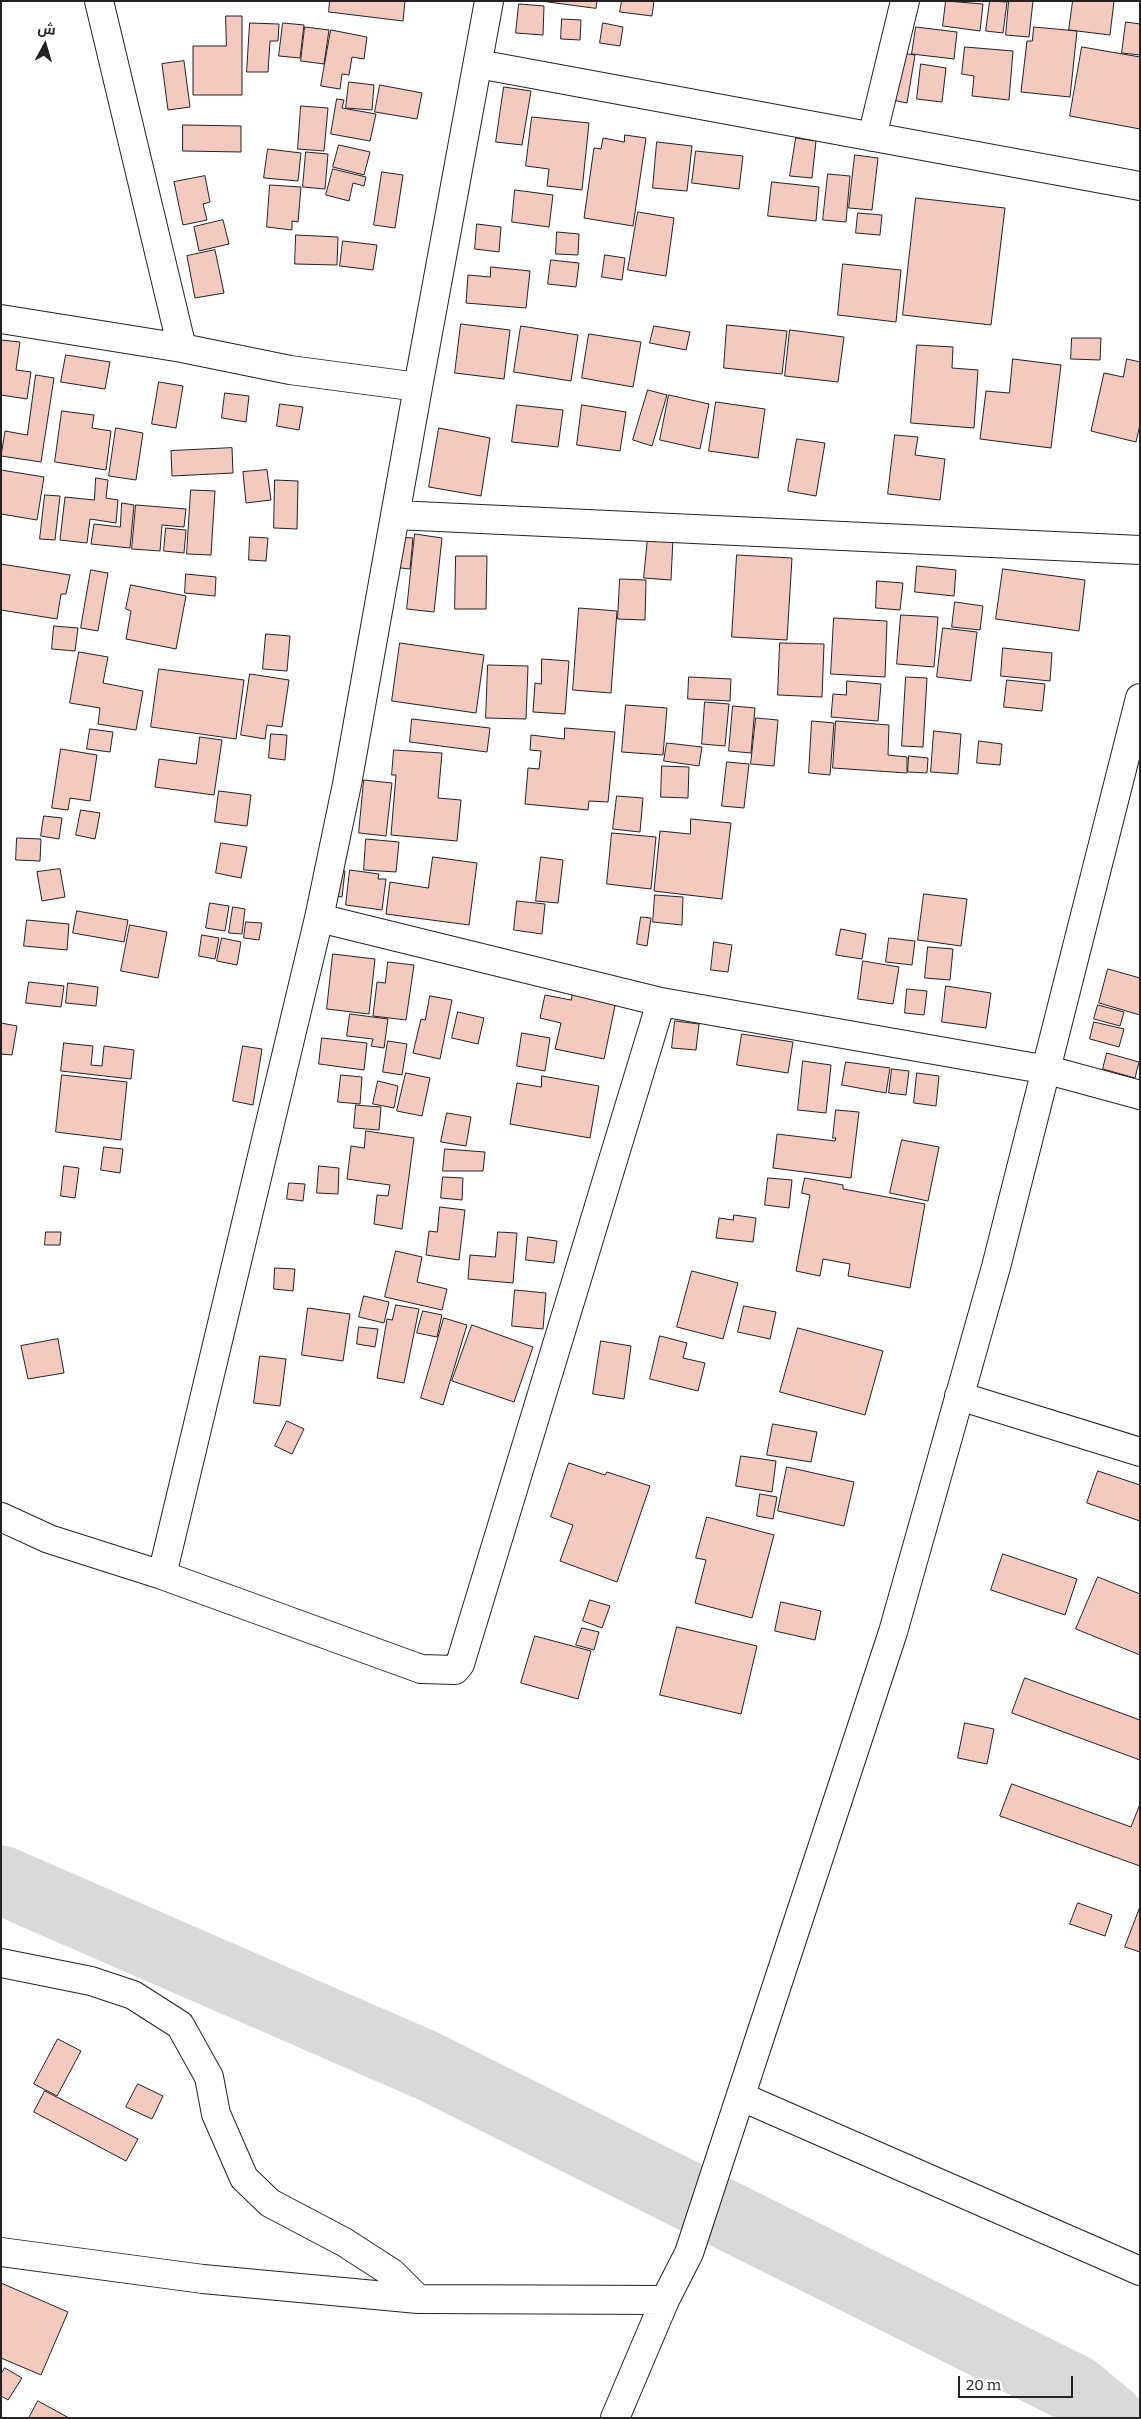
<!DOCTYPE html>
<meta charset="utf-8">
<style>
body{margin:0}
#map{position:relative;width:1141px;height:2419px;overflow:hidden;background:#fff;font-family:Bitter,Cairo,serif}
canvas{display:block}
.frame{position:absolute;inset:0;border:2px solid #222;pointer-events:none}
.north{position:absolute;left:20px;top:20px;width:50px;height:50px;-webkit-text-stroke:4px #fff;paint-order:stroke;rotate:6deg;font-size:14px;font-weight:700;line-height:20px;text-align:center;color:#222}
.north::after{content:'';display:block;margin:auto;width:18px;height:22px;background:#222;clip-path:polygon(50% 0,100% 100%,50% 72%,0 100%)}
.scale{position:absolute;left:958px;top:2376px;width:115px;height:22px;box-sizing:border-box;border:2px solid #222;border-top:0;padding-left:6px;font-size:15px;line-height:18px;white-space:nowrap;color:#222;-webkit-text-stroke:4px #fff;paint-order:stroke}
</style>
<div id="map">
<canvas width="1141" height="2419"></canvas>
<div class="frame"></div>
<div class="north">ش</div>
<div class="scale">20 m</div>
</div>
<script>
const ctx = document.querySelector('canvas').getContext('2d');
ctx.lineJoin = 'round';
function stroke(path, color, width, dash) {
  ctx.strokeStyle = color;
  ctx.lineWidth = width;
  ctx.lineCap = dash ? 'butt' : 'round';
  ctx.setLineDash(dash || []);
  ctx.stroke(path);
}
function paint(path, color) {
  ctx.fillStyle = color;
  ctx.fill(path, 'evenodd');
}
const river = new Path2D(`
 M1 1880 428 2066 1075 2389 1110 2418`);
const building = new Path2D(`
 M330 1H405L403 21 329 12Z
 M541 1H597L596 8Z
 M622 1H654L652 16 620 12Z
 M946 1 983 4 980 31 943 26Z
 M990 1 1007 2 1003 33 986 31Z
 M1009 1H1033L1029 37 1006 35Z
 M1073 1H1114L1110 35 1069 30Z
 M519 4 544 6 543 35 516 33Z
 M226 16H242V95H193V46H226Z
 M562 19 581 20 580 40 561 39Z
 M1126 22 1140 24V55L1122 53Z
 M250 23 279 24 278 41H270L268 72H247Z
 M283 23 304 25 300 58 279 56Z
 M603 23 623 27 620 46 600 43Z
 M305 27 329 30 324 64 301 61Z
 M916 27 957 32 954 59 912 54Z
 M1034 27 1077 31 1070 97 1021 92 1027 41H1032Z
 M331 30 367 37 364 59 352 57 349 75 342 74 340 89 321 86Z
 M965 47 1013 51 1009 100 972 96 974 76 962 74Z
 M1082 47 1140 57V129L1070 116Z
 M901 53 915 55 907 103 892 100Z
 M184 61 190 107 168 110 162 64Z
 M921 64 946 68 942 102 917 99Z
 M349 82 374 85 372 110 346 108Z
 M380 85 422 93 417 119 375 112Z
 M504 87 531 91 522 145 496 142Z
 M337 99 344 100 342 108 376 114 370 141 331 134Z
 M301 106 328 108 324 151 298 149Z
 M532 117 589 123 582 190 547 186 549 169 526 166Z
 M183 125 241 126V152L183 151Z
 M625 135 646 138 633 226 584 218 594 148 601 149 603 138 624 142Z
 M796 138 816 141 812 178 790 176Z
 M657 142 692 146 687 191 653 188Z
 M339 145 370 152 364 175 333 167Z
 M268 149 301 153 298 181 264 178Z
 M696 151 743 156 739 189 692 183Z
 M306 152 328 154 325 189 303 187Z
 M855 155 878 158 872 210 849 208Z
 M333 169 366 177 364 186 353 183 349 201 326 195Z
 M382 172 403 175 395 228 374 225Z
 M828 174 850 176 846 222 823 220Z
 M205 176 210 202 203 204 207 220 183 225 174 182Z
 M772 182 819 187 816 221 768 216Z
 M270 185 301 187 298 222 292 221V230L267 227Z
 M515 190 553 195 549 227 512 222Z
 M916 198 1005 208 991 325 903 315Z
 M638 212 674 218 666 276 628 270Z
 M858 213 882 215 880 235 856 233Z
 M223 220 229 244 199 251 194 227Z
 M477 224 501 227 499 252 475 249Z
 M557 232 579 234 578 255 556 254Z
 M296 235 338 237 337 265 295 264Z
 M343 241 377 245 373 270 340 266Z
 M215 250 224 293 195 298 187 256Z
 M605 255 625 258 622 280 602 277Z
 M551 260 579 263 576 287 548 284Z
 M843 264 901 270 896 322 838 315Z
 M491 267 530 271 526 308 466 303 468 275 490 277Z
 M461 324 510 330 504 379 455 373Z
 M727 325 787 331 782 374 724 368Z
 M521 326 578 335 571 381 514 372Z
 M654 326 690 332 686 350 650 343Z
 M790 330 844 337 838 382 785 376Z
 M589 334 641 342 633 387 582 378Z
 M1072 338H1101L1100 360 1071 359Z
 M1 340 20 342 16 370 31 372 27 399 1 395Z
 M917 345 953 347 952 368 978 370 974 428 911 423Z
 M66 355 110 362 105 389 61 382Z
 M1013 359 1061 365 1051 448 980 439 986 391 1009 393Z
 M1127 359 1140 362V425L1136 442 1091 431 1104 373 1123 377Z
 M36 375 54 378 41 462 1 456 5 431 27 435Z
 M159 382 183 386 176 428 152 424Z
 M648 390 667 395 652 446 633 440Z
 M225 393 249 396 246 422 222 418Z
 M669 395 709 404 700 449 660 440Z
 M716 402 765 409 758 458 709 451Z
 M280 404 303 407 299 430 277 426Z
 M517 405 563 410 558 447 512 442Z
 M582 405 626 412 620 451 577 445Z
 M62 411 94 415 92 428 111 431 106 470 55 462Z
 M116 428 143 433 136 480 109 476Z
 M439 428 490 438 481 496 429 487Z
 M895 435 918 437 915 455 945 459 940 500 888 494Z
 M797 439 825 443 816 496 788 491Z
 M232 448 233 473 172 476 171 451Z
 M1 470 44 477 37 520 1 514Z
 M267 470 271 500 246 503 243 472Z
 M96 478 108 480 106 498 118 500 116 523 90 519 87 543 60 540 65 497 94 500Z
 M275 480 298 481 297 529 274 528Z
 M191 490 215 491 211 555 187 554Z
 M45 495 60 496 55 540 40 539Z
 M122 503 134 505 130 548 91 544 94 524 120 527Z
 M136 505 186 509 184 527 162 525 160 551 132 549Z
 M166 528 186 530 184 553 164 551Z
 M415 534 442 538 434 612 407 609Z
 M250 537 268 538 266 561 249 560Z
 M397 537 413 538 410 569 392 567Z
 M648 537 673 538 671 580 644 578Z
 M737 555 792 558 787 640 732 637Z
 M456 556H487L486 609H455Z
 M1 564 70 575 66 594H61L57 619 1 610Z
 M917 566 956 570 954 596 915 592Z
 M1003 569 1085 580 1079 631 996 619Z
 M91 570 108 573 98 631 81 628Z
 M186 574 216 577 215 596 185 593Z
 M620 579 646 580 645 620 618 619Z
 M877 581 903 583 900 610 876 608Z
 M131 585 186 596 176 649 126 639 131 611 126 609Z
 M955 602 983 606 980 630 952 627Z
 M579 608 617 611 611 693 573 690Z
 M901 615 938 617 934 667 897 664Z
 M834 618 887 621 885 677 831 674Z
 M54 626 78 628 75 651 52 649Z
 M943 628 977 632 971 681 937 677Z
 M266 634 290 636 287 671 263 669Z
 M400 643 484 655 476 713 392 701Z
 M780 643 824 644 822 697 778 695Z
 M1003 648 1052 653 1050 681 1001 676Z
 M79 652 108 657 103 683 143 691 136 730 98 724 100 708 70 703Z
 M542 659 569 661 565 714 533 712 535 683 541 684Z
 M488 665 528 666 526 719 486 718Z
 M159 669 244 680 236 739 151 727Z
 M250 674 289 680 282 727 267 725 265 739 241 735Z
 M689 677 731 679 730 701 688 699Z
 M906 677 927 678 923 747 902 746Z
 M1007 680 1045 684 1042 711 1004 707Z
 M847 681 881 684 878 721 831 717 833 694 846 695Z
 M705 702 729 704 725 746 702 744Z
 M626 705 667 708 663 755 622 752Z
 M733 706 755 708 751 753 729 751Z
 M756 718 778 720 774 766 751 764Z
 M412 719 490 728 487 752 410 742Z
 M812 721 834 723 830 775 809 773Z
 M836 721 889 725 888 755 907 757V773L833 768Z
 M565 728 615 732 608 802 589 801 588 810 525 804 528 768 539 769 541 751 530 750 531 735 564 739Z
 M90 729 113 732 110 752 87 749Z
 M934 731 961 734 958 774 931 772Z
 M271 734 287 735 285 760 269 758Z
 M200 737 222 740 214 795 155 787 159 759 196 764Z
 M979 741 1002 744 1000 765 977 763Z
 M667 743 702 747 699 766 664 761Z
 M61 749 97 755 90 801 70 798 68 810 52 808Z
 M394 750 442 753 438 798 461 800 457 841 391 835 396 775H392Z
 M909 756 928 758 927 773 908 772Z
 M727 762 749 764 744 808 722 806Z
 M662 766 689 767 688 798 661 797Z
 M364 780 392 783 386 836 359 833Z
 M219 791 251 795 247 826 215 822Z
 M617 796 643 798 640 832 613 829Z
 M81 810 100 813 95 839 76 835Z
 M44 816 62 818 59 839 41 836Z
 M691 819 731 823 722 899 654 891 660 831 690 834Z
 M612 833 656 837 651 889 607 884Z
 M17 838 41 839 40 861 16 860Z
 M366 839 399 842 396 872 364 870Z
 M221 843 247 847 241 878 216 873Z
 M433 857 477 863 469 925 386 914 390 882 428 888Z
 M541 857 563 860 558 903 536 901Z
 M60 869 65 897 42 901 37 872Z
 M333 870 345 871 342 897 329 895Z
 M350 870 379 874 378 879H386L382 910 346 905Z
 M924 894 967 899 961 946 918 940Z
 M655 895 683 897 682 925 653 922Z
 M517 901 545 904 542 934 514 930Z
 M210 903 229 906 225 931 206 928Z
 M233 907 245 909 242 934 229 933Z
 M77 911 128 920 124 942 73 933Z
 M641 917 651 918 647 946 637 944Z
 M27 920 69 924 67 950 24 946Z
 M246 922 262 923 259 940 244 938Z
 M130 925 167 932 158 978 121 971Z
 M841 929 866 934 862 959 836 955Z
 M202 935 219 938 215 959 199 956Z
 M222 938 241 942 237 965 217 961Z
 M889 938 915 941 912 965 886 962Z
 M714 942 732 945 728 972 711 970Z
 M928 947 953 949 950 980 925 978Z
 M333 954 375 959 369 1014 327 1009Z
 M863 961 899 967 893 1004 858 999Z
 M388 962 414 965 406 1020 373 1016 377 982 385 983Z
 M1108 969 1140 978V1015L1099 1003Z
 M29 982 64 986 61 1007 26 1003Z
 M68 983 98 987 96 1006 66 1003Z
 M946 986 991 993 986 1028 942 1022Z
 M907 989 927 991 924 1015 905 1013Z
 M573 992 616 1001 604 1059 555 1049 561 1023 540 1018 545 995 571 1000Z
 M430 996 452 1000 440 1059 413 1053 421 1019 425 1020Z
 M1098 1005 1124 1012 1120 1026 1094 1019Z
 M458 1012 484 1018 478 1044 452 1038Z
 M350 1014 388 1019 384 1048 371 1046 373 1039 347 1036Z
 M675 1021 699 1024 696 1050 672 1048Z
 M1094 1022 1124 1029 1119 1047 1090 1039Z
 M1 1023 17 1026 12 1055 1 1054Z
 M522 1033 550 1038 545 1071 517 1066Z
 M742 1034 793 1042 788 1073 737 1065Z
 M322 1038 367 1043 364 1070 319 1064Z
 M388 1041 407 1044 402 1075 383 1072Z
 M64 1043 93 1046 91 1065 102 1066 104 1046 134 1050 131 1079 61 1071Z
 M243 1046 262 1049 253 1105 233 1101Z
 M1107 1053 1139 1062 1135 1078 1103 1069Z
 M803 1061 831 1065 826 1113 798 1110Z
 M846 1062 890 1068 886 1093 842 1085Z
 M892 1069 909 1071 906 1095 889 1093Z
 M406 1073 430 1078 422 1116 397 1111Z
 M917 1073 939 1076 936 1106 914 1103Z
 M62 1075 127 1082 121 1140 56 1132Z
 M341 1075 362 1077 360 1104 338 1102Z
 M542 1076 599 1086 590 1138 510 1124 517 1083 541 1087Z
 M378 1081 398 1086 394 1108 373 1104Z
 M356 1105 381 1107 379 1130 354 1128Z
 M836 1110 859 1112 851 1178 773 1168 777 1134 835 1141 836 1138H833Z
 M447 1113 471 1117 466 1146 441 1142Z
 M366 1131 414 1138 402 1229 374 1224 377 1195 388 1196 390 1185 347 1179 351 1146 364 1148Z
 M902 1140 939 1147 928 1201 890 1193Z
 M104 1147 123 1149 120 1173 101 1170Z
 M445 1149 485 1152 483 1171H443Z
 M64 1166 79 1168 75 1198 61 1196Z
 M319 1166 339 1168 338 1194 317 1193Z
 M443 1177 463 1178 462 1200 441 1198Z
 M768 1178 792 1180 789 1208 765 1205Z
 M805 1178 843 1185V1189L925 1204 910 1288 848 1276 850 1264 823 1259 820 1276 796 1271 810 1195 802 1193Z
 M289 1183 305 1184 303 1201 287 1199Z
 M440 1207 465 1210 459 1260 426 1255 429 1231 437 1232Z
 M734 1215 756 1218 753 1242 716 1238 719 1218 733 1220Z
 M46 1232H61L60 1245H45Z
 M498 1232 517 1233 513 1283 468 1279 470 1255 495 1257Z
 M528 1237 557 1241 554 1263 526 1260Z
 M396 1251 422 1257 417 1282 447 1289 442 1310 385 1297Z
 M275 1268 295 1269 293 1291 274 1289Z
 M692 1271 738 1283 723 1339 677 1327Z
 M515 1290 546 1293 543 1329 512 1326Z
 M364 1296 389 1302 384 1323 359 1317Z
 M396 1305 419 1309 404 1383 377 1378 387 1319 392 1320Z
 M744 1306 776 1312 770 1339 738 1332Z
 M308 1308 350 1314 343 1361 302 1355Z
 M423 1311 442 1315 437 1337 417 1333Z
 M444 1318 467 1325 443 1405 421 1398Z
 M472 1325 533 1347 514 1402 452 1381Z
 M359 1327 378 1329 375 1347 357 1344Z
 M798 1328 883 1351 865 1415 780 1392Z
 M660 1336 687 1343 683 1358 705 1363 698 1391 650 1379Z
 M58 1339 64 1373 28 1379 21 1346Z
 M601 1341 631 1346 624 1399 593 1394Z
 M260 1356 286 1359 280 1406 254 1403Z
 M287 1421 304 1429 292 1454 275 1446Z
 M773 1424 817 1432 811 1462 767 1455Z
 M741 1456 776 1461 772 1492 736 1486Z
 M569 1463 605 1475 607 1472 650 1486 617 1582 560 1561 573 1525 551 1517Z
 M787 1467 854 1482 844 1526 778 1511Z
 M1098 1471 1140 1485V1521L1087 1503Z
 M760 1494 777 1497 773 1519 757 1516Z
 M707 1517 774 1535 752 1618 695 1603 706 1560 696 1558Z
 M1003 1554 1077 1579 1065 1615 991 1590Z
 M1098 1577 1140 1594V1655L1076 1629Z
 M590 1600 610 1606 602 1628 583 1621Z
 M781 1602 821 1611 815 1640 775 1631Z
 M677 1627 757 1646 741 1714 660 1695Z
 M582 1628 599 1632 594 1650 576 1645Z
 M535 1636 591 1651 578 1699 521 1683Z
 M1025 1678 1140 1720V1760L1012 1713Z
 M965 1723 994 1729 987 1764 958 1758Z
 M1012 1784 1131 1827 1140 1804V1866L1000 1816Z
 M1078 1903 1112 1915 1105 1936 1070 1924Z
 M1140 1907V1952L1125 1947Z
 M58 2039 81 2051 57 2096 34 2084Z
 M138 2084 163 2096 152 2119 126 2107Z
 M45 2091 138 2139 126 2161 34 2112Z
 M1 2283 68 2312 41 2375 1 2358Z
 M5 2368 22 2378 8 2400 1 2396V2374Z
 M38 2401 69 2418H29Z`);
const minor = new Path2D(`
 M99 1 182 348
 M478 64 1140 186
 M872 137 905 1
 M1 319 182 348 290 370 418 387
 M396 515 1140 550
 M319 918 661 1002 1048 1070 1140 1095
 M959 1396 1140 1452
 M1 1517 49 1539 162 1575 421 1669 455 1670 460 1664 661 1002
 M162 1575 319 918 347 784 418 387 489 1
 M1 1963 91 1981 133 1995 180 2025 209 2077 216 2114 244 2178 270 2203 344 2242 392 2273 418 2299 665 2300
 M742 2097 1140 2271
 M1 2252 203 2279 418 2299
 M615 2418 665 2300 689 2253 893 1632 996 1267 1140 698`);
stroke(river, '#d9d9d9', 69);
paint(building, '#f3c9c0');
stroke(building, '#222', 1);
stroke(minor, '#222', 30);
stroke(minor, '#fff', 28);
</script>
